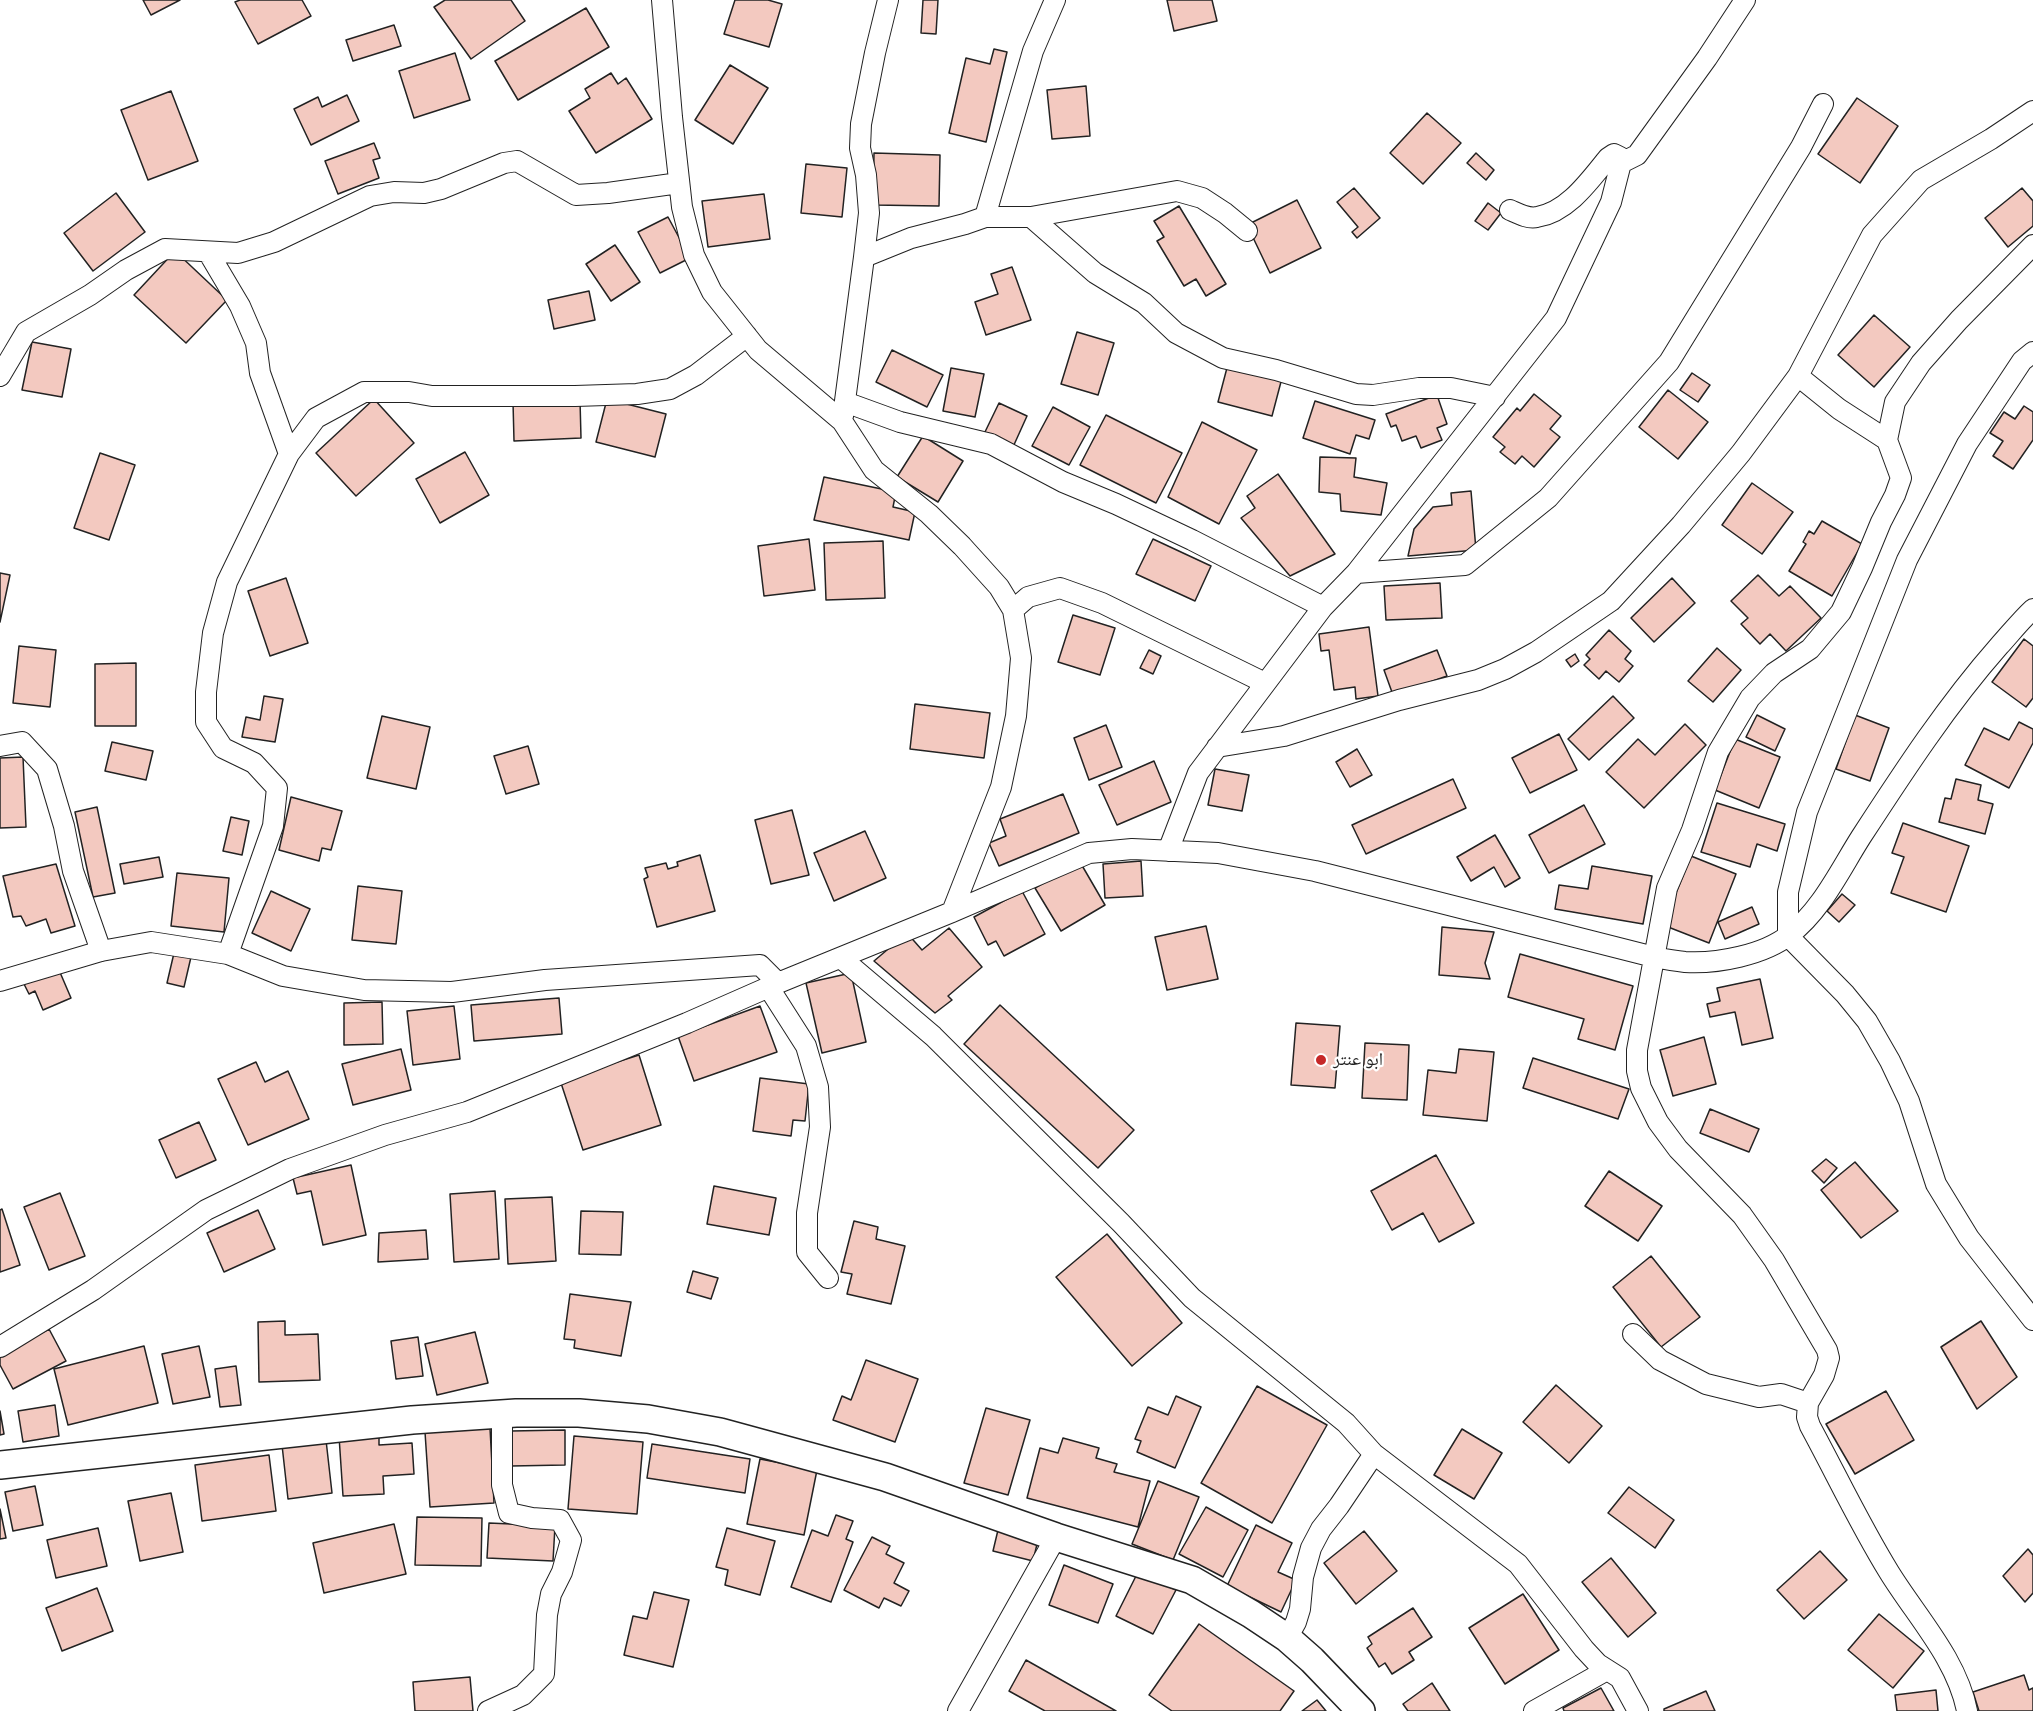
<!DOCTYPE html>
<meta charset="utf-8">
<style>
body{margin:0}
canvas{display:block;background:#fff}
</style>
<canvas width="2033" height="1711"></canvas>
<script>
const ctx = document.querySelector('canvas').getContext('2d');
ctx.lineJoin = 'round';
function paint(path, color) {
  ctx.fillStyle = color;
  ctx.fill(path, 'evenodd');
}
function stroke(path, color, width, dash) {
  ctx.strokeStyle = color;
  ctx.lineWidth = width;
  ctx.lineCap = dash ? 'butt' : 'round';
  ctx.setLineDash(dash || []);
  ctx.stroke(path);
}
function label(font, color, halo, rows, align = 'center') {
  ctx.font = font + ' "IBM Plex Sans","Noto Naskh Arabic",sans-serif';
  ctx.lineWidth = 4.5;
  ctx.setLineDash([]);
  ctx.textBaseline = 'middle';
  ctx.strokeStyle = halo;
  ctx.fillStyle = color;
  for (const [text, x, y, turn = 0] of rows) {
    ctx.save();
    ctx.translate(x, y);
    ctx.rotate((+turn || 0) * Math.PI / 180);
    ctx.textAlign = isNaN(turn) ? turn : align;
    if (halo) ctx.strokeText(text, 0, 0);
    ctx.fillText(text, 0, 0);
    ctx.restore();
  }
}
const building = new Path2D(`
 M143 0H180L151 15Z
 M240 0H302L311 16 258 44 235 2Z
 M445 0H511L525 21 471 59 434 7Z
 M735 0H768L782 4 769 47 724 34Z
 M923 0H938L936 34 921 33Z
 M1167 0H1212L1217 21 1174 31Z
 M586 8 609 47 518 100 495 61Z
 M394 25 401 46 353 61 346 40Z
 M994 49 1007 52 986 142 949 133 966 58 990 64Z
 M455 53 470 100 414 118 399 71Z
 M730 65 768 88 733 144 695 120Z
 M611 73 618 84 626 78 652 119 596 153 569 111 590 98 585 89Z
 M1086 86 1090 136 1052 139 1047 90Z
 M171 91 198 161 148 180 121 110Z
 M347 95 359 121 311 145 294 109 318 97 322 107Z
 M1857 98 1898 126 1860 183 1818 154Z
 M1427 113 1461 143 1423 184 1390 153Z
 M374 143 380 158 373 160 379 178 338 194 325 161Z
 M874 153 940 155 939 206 873 205Z
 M1476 153 1494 170 1486 180 1467 163Z
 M806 164 847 168 842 217 801 213Z
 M1354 188 1380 218 1357 238 1352 232 1358 227 1337 202Z
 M2022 188 2033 201V226L2008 247 1985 218Z
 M116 193 145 232 93 271 64 233Z
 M764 194 770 239 708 247 702 201Z
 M1297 200 1321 248 1270 273 1247 225Z
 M1488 203 1501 213 1488 230 1475 221Z
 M1179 206 1226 284 1206 296 1196 279 1184 286 1157 241 1164 237 1154 221Z
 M668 217 690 258 660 273 638 232Z
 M615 245 640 282 611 301 586 264Z
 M175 251 227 300 186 343 134 295Z
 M1012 267 1031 320 986 335 975 302 998 294 991 274Z
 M589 291 595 320 554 329 548 300Z
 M1874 315 1910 347 1874 387 1838 355Z
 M1077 332 1114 343 1098 395 1061 384Z
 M32 342 71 349 62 397 22 390Z
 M892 350 943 375 927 407 876 382Z
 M1228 364 1282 378 1272 416 1218 402Z
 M951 368 984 374 975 417 943 411Z
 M1692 373 1710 385 1698 402 1680 390Z
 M1668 390 1708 422 1678 459 1639 427Z
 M1534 394 1561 416 1550 429 1560 437 1534 467 1522 456 1515 464 1500 452 1505 447 1493 437 1517 408 1520 411Z
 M1437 395 1447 424 1437 428 1442 440 1421 448 1416 436 1402 441 1396 425 1391 427 1386 414Z
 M374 399 414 443 356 496 316 453Z
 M607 399 666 414 655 457 596 442Z
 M580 400 581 438 514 441 513 402Z
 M1315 401 1375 420 1369 439 1356 435 1350 454 1303 438Z
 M999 403 1027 416 1013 447 984 434Z
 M2024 406 2033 412V440L2013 469 1993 456 2003 441 1990 433 2004 412 2015 419Z
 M1053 407 1090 427 1069 465 1032 446Z
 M1106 415 1182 453 1156 503 1080 465Z
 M1202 422 1257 450 1219 524 1168 497Z
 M923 436 963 461 938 502 897 477Z
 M465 452 489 495 440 523 416 479Z
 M100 453 135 465 109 540 74 528Z
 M1320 457 1356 458 1354 477 1387 483 1381 515 1341 511 1340 494 1319 492Z
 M1278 474 1335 554 1290 576 1241 518 1255 508 1247 496Z
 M824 477 896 492 893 507 915 512 909 540 814 520Z
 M1752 483 1793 512 1762 554 1722 525Z
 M1471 491 1476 550 1408 556 1414 529 1433 507 1452 505 1451 493Z
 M1822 521 1862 544 1832 596 1789 571 1806 544 1803 542 1809 531 1814 534Z
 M809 539 815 590 764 596 758 546Z
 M1153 539 1211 566 1195 601 1136 574Z
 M883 541 885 598 826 600 824 543Z
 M0 573 10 575 0 622Z
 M1758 575 1779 596 1790 586 1821 618 1786 651 1770 634 1760 644 1741 624 1748 618 1731 601Z
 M286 578 308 643 270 656 248 591Z
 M1672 578 1695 603 1654 642 1631 618Z
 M1440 583 1442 618 1386 620 1384 586Z
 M1073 615 1115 628 1100 675 1058 662Z
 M1369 627 1378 696 1356 699 1355 687 1334 690 1329 650 1321 651 1319 634Z
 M1609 630 1631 651 1625 659 1633 666 1619 682 1606 671 1599 679 1584 665 1590 659 1586 655Z
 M2024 639 2033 646V698L2026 707 1992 682Z
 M19 646 56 650 50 707 13 703Z
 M1717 648 1741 670 1713 702 1688 681Z
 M1149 650 1161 656 1153 674 1140 668Z
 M1437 650 1447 676 1393 695 1384 670Z
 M1575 654 1579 661 1571 667 1566 660Z
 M136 663V726H95V664Z
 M264 696 283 699 275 742 242 737 246 717 260 720Z
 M1613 696 1634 718 1589 760 1568 739Z
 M915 704 990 713 984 758 910 749Z
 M1757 715 1785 729 1775 751 1746 737Z
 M1855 715 1889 728 1870 781 1836 769Z
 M382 716 430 727 416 789 367 778Z
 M2019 722 2033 729V743L2009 788 1965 765 1984 728 2009 740Z
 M1685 724 1706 745 1644 808 1606 772 1638 739 1655 755Z
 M1106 725 1122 767 1089 780 1074 738Z
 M1559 734 1577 770 1530 793 1512 758Z
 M1735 739 1780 757 1759 808 1715 790Z
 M112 742 153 751 146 780 105 771Z
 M528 746 539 784 506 794 494 756Z
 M1357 749 1372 775 1350 787 1336 762Z
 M23 757 26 827 0 828V758Z
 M1154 761 1171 802 1117 825 1099 785Z
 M1215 769 1249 775 1242 811 1208 805Z
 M1453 779 1466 808 1366 854 1352 825Z
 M1956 779 1981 785 1978 800 1993 804 1985 834 1939 822 1945 798 1951 799Z
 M1063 794 1079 833 999 866 989 843 1006 836 1000 819Z
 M291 797 342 811 331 850 322 848 319 861 279 850Z
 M1717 803 1785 824 1777 851 1757 844 1750 867 1701 852Z
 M1584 805 1605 844 1549 873 1529 835Z
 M97 807 115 893 93 897 75 812Z
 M792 810 809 875 771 884 755 820Z
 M231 817 249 821 242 855 223 851Z
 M1903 823 1969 846 1946 912 1891 893 1904 857 1892 853Z
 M865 831 886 878 834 901 814 853Z
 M1495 835 1520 878 1505 887 1494 867 1471 881 1457 857Z
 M700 855 715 911 657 927 644 879 648 877 645 868 666 863 668 869 678 866 677 862Z
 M1691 856 1736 874 1709 943 1663 925Z
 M159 857 163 877 124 884 120 864Z
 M1141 861 1143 896 1105 898 1103 864Z
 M1080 862 1105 905 1061 931 1035 888Z
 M56 864 75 926 51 933 46 919 26 926 21 916 13 917 3 876Z
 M1592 866 1652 876 1643 924 1555 909 1559 885 1588 889Z
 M177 873 229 878 224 932 171 926Z
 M358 886 402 891 396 944 352 940Z
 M271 891 310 909 291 951 252 933Z
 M1022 891 1045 934 1004 956 996 941 988 945 974 917Z
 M1842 894 1855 905 1839 922 1827 911Z
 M1752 907 1759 924 1725 939 1718 922Z
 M1206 926 1218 979 1167 990 1155 937Z
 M1442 927 1494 932 1485 963 1490 979 1439 975Z
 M949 928 982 967 948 996 952 1000 935 1013 874 961 907 933 922 950Z
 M174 953 191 957 184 987 167 983Z
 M1520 954 1633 986 1615 1050 1578 1039 1584 1019 1508 997Z
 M59 970 71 998 43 1010 35 991 29 994 24 984Z
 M851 973 866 1042 822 1053 806 983Z
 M1760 979 1773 1038 1742 1045 1735 1012 1710 1017 1707 1004 1720 1001 1717 988Z
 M559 998 562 1034 474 1041 471 1005Z
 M382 1002 383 1044 344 1045V1003Z
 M1000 1005 1134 1130 1098 1168 964 1044Z
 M454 1006 460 1059 413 1065 407 1011Z
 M760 1006 777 1052 694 1081 678 1036Z
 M1296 1023 1340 1026 1335 1088 1291 1085Z
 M1704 1037 1716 1084 1673 1096 1660 1050Z
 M1365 1043 1409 1045 1407 1100 1362 1098Z
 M401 1049 411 1090 353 1105 342 1064Z
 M1459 1049 1494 1052 1487 1121 1423 1115 1428 1070 1456 1073Z
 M639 1055 661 1125 583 1150 560 1080Z
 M1533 1058 1629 1089 1618 1119 1523 1088Z
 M256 1062 265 1082 288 1071 309 1119 248 1145 218 1079Z
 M760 1078 809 1084 805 1121 793 1120 791 1136 753 1131Z
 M1710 1109 1759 1129 1749 1152 1700 1133Z
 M199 1122 216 1160 176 1178 159 1140Z
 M1436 1155 1474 1223 1439 1242 1423 1213 1392 1230 1371 1191Z
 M1826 1159 1837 1168 1824 1183 1812 1171Z
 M1855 1162 1898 1211 1861 1238 1821 1190Z
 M351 1165 366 1235 323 1245 311 1191 297 1194 293 1178Z
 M1609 1171 1662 1206 1638 1241 1585 1206Z
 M714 1186 776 1198 769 1235 707 1224Z
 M495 1191 499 1259 454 1262 450 1194Z
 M60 1193 85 1256 49 1270 24 1207Z
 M552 1197 556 1261 508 1264 505 1199Z
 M2 1209 20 1265 0 1272V1210Z
 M258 1210 275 1249 224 1272 207 1233Z
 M581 1211 623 1212 621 1255 579 1254Z
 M854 1221 878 1227 876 1239 905 1246 891 1304 847 1294 852 1274 841 1272Z
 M426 1230 428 1259 378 1262 379 1233Z
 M1107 1234 1182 1323 1132 1366 1056 1277Z
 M1651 1256 1700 1317 1661 1347 1613 1287Z
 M693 1271 718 1278 711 1299 687 1292Z
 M570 1294 631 1302 621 1356 574 1348 575 1340 564 1339Z
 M285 1321V1335L318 1334 320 1380 259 1382 258 1322Z
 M1981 1321 2017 1377 1977 1409 1941 1347Z
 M49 1329 66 1361 13 1389 0 1365V1355Z
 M475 1332 488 1383 437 1395 425 1344Z
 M418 1337 423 1376 396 1379 391 1341Z
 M144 1346 158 1403 68 1425 54 1369Z
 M199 1346 210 1397 173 1404 162 1354Z
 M866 1360 918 1379 895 1442 833 1420 842 1396 851 1400Z
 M236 1366 241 1405 220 1407 215 1369Z
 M1556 1385 1602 1426 1569 1463 1523 1422Z
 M1257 1386 1327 1425 1272 1523 1201 1483Z
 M1886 1391 1914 1440 1855 1474 1826 1424Z
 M1176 1396 1201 1407 1175 1468 1137 1452 1141 1441 1135 1439 1148 1407 1168 1415Z
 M55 1405 59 1436 23 1442 18 1411Z
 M986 1408 1030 1420 1008 1495 964 1483Z
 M0 1411 4 1434 0 1435Z
 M490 1428 494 1503 430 1507 425 1432Z
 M1462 1429 1502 1453 1474 1499 1434 1475Z
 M565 1430V1465L511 1466V1431Z
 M379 1434V1445L412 1443 414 1474 383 1476 384 1494 343 1496 339 1436Z
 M574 1436 643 1442 637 1514 568 1509Z
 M1063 1438 1099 1448 1096 1458 1117 1464 1114 1472 1150 1481 1138 1527 1027 1498 1040 1448 1058 1453Z
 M326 1440 332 1493 288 1499 282 1445Z
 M652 1444 750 1459 745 1493 647 1478Z
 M269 1455 276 1511 202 1521 195 1465Z
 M760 1459 817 1470 804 1535 747 1524Z
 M1158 1481 1199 1497 1173 1560 1132 1544Z
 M35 1486 43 1525 13 1531 5 1492Z
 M1629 1487 1674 1520 1655 1548 1608 1513Z
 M171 1493 183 1552 140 1561 128 1501Z
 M1206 1507 1248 1530 1223 1577 1179 1554Z
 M0 1509 6 1538 0 1539Z
 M836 1515 853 1521 846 1539 853 1542 831 1602 791 1587 812 1530 828 1536Z
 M417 1517 482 1518 481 1566 415 1565Z
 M489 1523 555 1526 553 1561 487 1558Z
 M394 1524 406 1574 324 1593 313 1543Z
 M1256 1525 1292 1543 1278 1572 1296 1580 1281 1612 1227 1586Z
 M98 1528 107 1566 56 1578 47 1540Z
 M727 1528 775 1541 760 1595 725 1585 728 1570 716 1567Z
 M998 1530 1038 1540 1033 1561 993 1551Z
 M1364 1531 1397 1571 1356 1604 1324 1563Z
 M872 1537 890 1546 886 1554 904 1563 894 1583 909 1591 901 1606 884 1598 879 1608 844 1590Z
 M2028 1549 2033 1555V1593L2025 1602 2003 1576Z
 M1820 1551 1847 1580 1804 1619 1777 1590Z
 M1611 1558 1656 1613 1628 1637 1582 1582Z
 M1064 1565 1113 1584 1098 1623 1049 1605Z
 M1138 1572 1176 1590 1153 1634 1116 1616Z
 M97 1588 113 1631 62 1651 46 1608Z
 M654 1592 689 1600 673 1667 624 1655 633 1616 647 1619Z
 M1523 1594 1559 1650 1505 1684 1469 1628Z
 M1413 1608 1432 1637 1409 1652 1414 1660 1392 1674 1385 1663 1379 1667 1367 1648 1372 1644 1368 1637Z
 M1879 1614 1924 1651 1893 1688 1848 1650Z
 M1199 1624 1294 1691 1280 1711H1172L1149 1695Z
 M1026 1660 1116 1711H1045L1009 1691Z
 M2024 1675 2029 1690 2033 1688V1711H1979L1973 1692Z
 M470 1677 473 1711H415L413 1682Z
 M1432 1683 1450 1711H1408L1403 1704Z
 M1601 1688 1614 1711H1564L1563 1708Z
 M1936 1690 1938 1711H1897L1895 1695Z
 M1706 1691 1715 1711H1664V1709Z
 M1317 1700 1326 1711H1302Z`);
const street = new Path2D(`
 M662 0 672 117 682 207 694 255 712 292 758 350 842 421 874 470 929 514 962 546 999 587 1013 610 1021 658 1016 716 1001 787 952 912
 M1621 163 1637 155 1707 58 1745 0
 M985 217H1031L1177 191 1202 198 1225 213 1247 231
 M1031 217 1095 273 1144 303 1176 333 1223 358 1276 370 1356 394 1373 395 1419 388H1451L1495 397
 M208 252 240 306 256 343 260 373 289 454
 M864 257 869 213 866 175 860 148 861 124 875 53 888 0
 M2033 352 2022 361 1967 444 1907 560 1807 812 1788 892V936L1845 994 1867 1021 1890 1061 1909 1101 1936 1184 1969 1238 2033 1320
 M0 376 26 332 90 295 126 270 165 249 238 253 274 242 370 196 394 192 424 193 441 189 504 163 517 161 576 195 608 193 679 183
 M1798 376 1839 409 1887 440
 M845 402 900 422 991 444 1063 482 1116 504 1192 540 1323 607
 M843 416 864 257 911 238 965 224 985 217 1033 51 1055 0
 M1356 573 1465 565 1548 498 1669 362 1801 147 1823 104
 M1013 610 1028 597 1060 588 1102 603 1265 683
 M0 746 22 742 47 769 64 826 73 871 101 951
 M1217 747 1284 736 1399 700 1478 680 1505 669 1536 652 1611 601 1681 525 1741 453 1798 376 1872 235 1921 180 1991 139 2033 111
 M1168 851 1198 773 1323 607 1356 573 1556 318 1611 202 1621 163 1620 157 1614 154 1608 158C1590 180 1568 212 1537 217 1528 219 1519 214 1510 210
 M228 954 273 826 277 788 254 763 223 748 206 722V692L213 633 227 582 289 454 316 418 364 392H409L432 396H575L637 394 670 389 696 375 747 336
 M841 958 933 1036 1121 1223 1192 1298 1346 1423 1374 1454 1339 1506 1321 1529 1311 1548 1303 1577 1300 1609 1296 1622 1287 1638
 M0 981 101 951 151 942 228 954 283 976 364 990 452 992 545 980 760 965 778 983
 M769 988 806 1046 818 1087 820 1127 807 1213V1252L828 1278
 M1633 1334 1660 1360 1706 1384 1759 1397 1781 1394 1808 1403
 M0 1347 93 1290 206 1210 290 1169 385 1135 467 1112 687 1023 778 983 952 912 1089 853 1132 849 1218 853 1315 871 1654 957C1664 959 1675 961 1685 962 1717 964 1764 955 1789 935 1821 911 1840 870 1861 837 1904 771 1947 705 1999 646 2010 634 2021 620 2033 609
 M1374 1454 1518 1564 1584 1649 1598 1664 1620 1678 1638 1711
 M488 1711 523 1695 544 1674 547 1615 551 1594 562 1572 571 1540 560 1520 532 1518 509 1513 502 1485V1414
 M958 1711 1056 1537
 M1534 1711 1607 1670
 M1967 1711C1957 1659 1916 1616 1889 1572 1860 1525 1836 1474 1810 1426L1807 1417 1808 1403 1824 1375 1829 1358 1827 1350 1774 1260 1742 1215 1678 1149 1658 1122 1641 1088 1637 1071V1050L1667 888 1692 830 1718 752 1750 698 1774 673 1810 649 1841 612 1862 568 1881 522 1895 495 1901 478 1887 440 1895 402 1921 363 1959 320 2033 245`);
const secondary = new Path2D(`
 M0 1465 412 1420 516 1413H579L648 1419 720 1432 885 1477 1056 1537 1192 1580 1251 1614 1287 1638 1312 1660 1361 1711`);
const markers = [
 [1321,1060,6,"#c62828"]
];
const poiNames = [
 ["ابو عنتر",1333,1060]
];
paint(building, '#f3c9c0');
stroke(building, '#222', 1.5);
stroke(street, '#222', 22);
stroke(secondary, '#222', 30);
stroke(street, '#fff', 20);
stroke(secondary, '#fff', 27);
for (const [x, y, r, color] of markers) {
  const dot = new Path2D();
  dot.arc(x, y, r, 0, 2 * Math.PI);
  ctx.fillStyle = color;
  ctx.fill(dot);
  stroke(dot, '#fff', 2);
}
label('18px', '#222', '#fff', poiNames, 'left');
</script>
